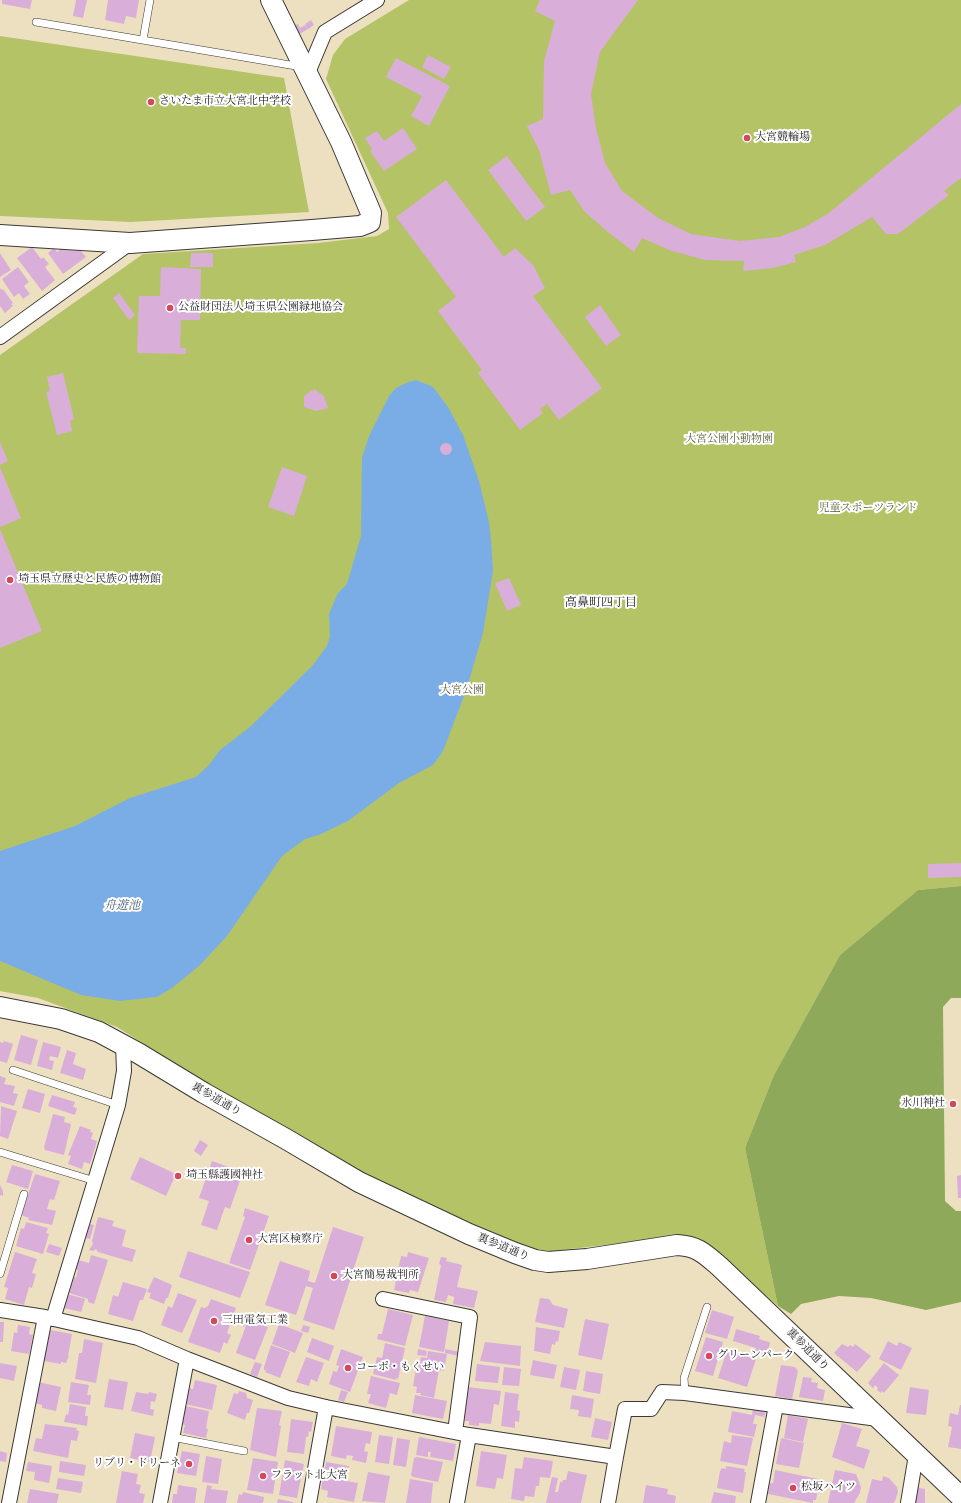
<!DOCTYPE html>
<meta charset="utf-8">
<style>
body{margin:0}
canvas{display:block;background:#ede0c0}
</style>
<canvas width="961" height="1503"></canvas>
<script>
const ctx = document.querySelector('canvas').getContext('2d');
ctx.lineJoin = 'round';
function paint(path, color) {
  ctx.fillStyle = color;
  ctx.fill(path, 'evenodd');
}
function stroke(path, color, width, dash) {
  ctx.strokeStyle = color;
  ctx.lineWidth = width;
  ctx.lineCap = dash ? 'butt' : 'round';
  ctx.setLineDash(dash || []);
  ctx.stroke(path);
}
function label(font, color, halo, rows, align = 'center') {
  ctx.font = font + ' "IM FELL English","Noto Serif JP",serif';
  ctx.lineWidth = 4;
  ctx.setLineDash([]);
  ctx.textBaseline = 'middle';
  ctx.strokeStyle = halo;
  ctx.fillStyle = color;
  for (const [text, x, y, turn = 0] of rows) {
    ctx.save();
    ctx.translate(x, y);
    ctx.rotate((+turn || 0) * Math.PI / 180);
    ctx.textAlign = isNaN(turn) ? turn : align;
    if (halo) ctx.strokeText(text, 0, 0);
    ctx.fillText(text, 0, 0);
    ctx.restore();
  }
}
const green = new Path2D(`
 M409 0H961V886L918 890 840 955 774 1075 745 1148 778 1306 700 1239 665 1238 536 1253 399 1195 227 1096 117 1027 38 998 0 991V355L143 254 318 243 377 236 389 229 388 213 326 79 333 55 345 39Z
 M0 36 284 78 309 212 131 222 0 216Z`);
const forest = new Path2D(`
 M961 886V998H951L943 1007 945 1201 956 1211H961V1302L926 1310 871 1298 839 1296 801 1304 791 1314 778 1306 745 1148 774 1075 840 955 918 890Z`);
const water = new Path2D(`
 M416 380 433 387 448 407 463 435 479 481 489 522 491 540 493 571 483 633 466 691 443 751 433 765 399 783 348 821 319 835 305 839 282 856 227 936 199 966 172 988 157 997 120 1001 81 995 0 961V851L75 826 130 798 196 777 209 765 220 750 250 727 313 665 327 646 330 636 329 614 338 593 347 584 361 536 362 458 369 436 389 396 396 388 406 383Z`);
const building = new Path2D(`
 M2 0H32L30 9 2 4Z
 M76 0H87L83 18 73 16Z
 M108 0H139L136 18 126 16 124 24 105 20Z
 M540 0H638L600 52 591 94 596 128 605 163 622 191 658 218 691 234 740 241 779 237 805 227 829 213 961 104V178L944 191 949 195 898 234H886L872 217 825 245 794 255 796 262 773 268 743 271 744 261 705 260 672 251 642 238 634 252 609 233 584 211 570 190 551 195 539 150 527 126 543 119 544 61 555 21 535 11Z
 M311 20 314 25 308 29 305 24Z
 M298 24 300 28 305 25 308 29 298 35 293 26Z
 M428 55 451 67 444 79 422 67Z
 M396 58 450 86 429 126 411 116 422 96 386 77Z
 M403 128 417 149 384 171 370 151 372 149 365 138 377 131 384 141Z
 M507 156 545 207 526 221 488 170Z
 M446 180 504 257 515 248 533 265 545 288 533 296 602 388 559 420 547 404 540 409 543 413 520 430 478 373 482 370 438 311 456 297 396 217Z
 M32 247 41 259 43 257 49 264 45 267 55 280 42 291 17 258Z
 M64 247 66 250 81 251 86 257 63 274 48 253 54 248 57 252Z
 M0 253 11 270 0 277Z
 M191 253H213V267H190Z
 M18 267 29 282 24 286 30 294 23 299 19 293 14 297 2 279Z
 M161 267 201 269 200 320H181L180 348H186V354L137 353 139 296H160Z
 M0 288 2 290 3 289 13 303 11 304 13 306 5 313 0 306Z
 M119 293 135 315 129 320 113 298Z
 M600 305 621 335 606 346 585 317Z
 M63 373 74 419 70 421 72 431 57 435 46 392 50 391 47 377Z
 M314 389 324 396 328 408 316 411 304 407V396Z
 M0 442 8 461 0 465Z
 M440 449a6 6 0 1 1 12 0a6 6 0 1 1-12 0Z
 M0 467 21 518 0 527Z
 M282 467 307 476 294 516 268 507Z
 M0 529 42 631 0 648Z
 M509 578 521 605 507 611 495 583Z
 M961 863V877L928 878V864Z
 M21 1035 38 1040 31 1065 14 1060Z
 M4 1041 13 1044 7 1063 0 1061V1042L3 1043Z
 M43 1042 61 1047 58 1058 50 1056 49 1060 54 1061 52 1070 37 1066Z
 M67 1050 76 1053 73 1064 86 1069 83 1080 60 1073Z
 M0 1076 6 1078 4 1084 15 1086 13 1093 18 1094 14 1106 0 1102Z
 M28 1089 45 1094 40 1113 22 1108Z
 M52 1095 75 1102 73 1107 77 1108 75 1115 48 1106Z
 M1 1106 17 1111 8 1139 0 1136Z
 M53 1114 65 1117 64 1122 71 1124 64 1155 45 1150 44 1147Z
 M80 1126 91 1130 90 1132 93 1133 91 1139 97 1141 90 1164 84 1162 82 1169 68 1164 71 1156 68 1155Z
 M200 1140 208 1145 201 1156 194 1151Z
 M140 1157 176 1174 166 1196 130 1179Z
 M212 1161 243 1172 230 1209 225 1207 217 1230 201 1225 209 1201 199 1198Z
 M12 1165 33 1171 28 1189 6 1182Z
 M35 1174 60 1181 54 1200 50 1199 47 1209 56 1211 52 1225 28 1220 29 1218 21 1215Z
 M961 1175V1198H958L957 1176Z
 M0 1185 3 1191V1196L0 1195Z
 M245 1208 269 1216 250 1270 229 1263 245 1217 243 1216Z
 M98 1217 114 1221 112 1226 126 1230 122 1246 136 1250 132 1262 98 1252 96 1249 93 1251 89 1250 93 1244 92 1241Z
 M26 1222 48 1228 46 1233 49 1234 43 1254 16 1246 21 1228 24 1229Z
 M87 1223 94 1225 90 1239 82 1237Z
 M333 1227 364 1237 334 1330 303 1320 313 1288 306 1286 296 1315 265 1305 280 1261 310 1271 308 1281 315 1283Z
 M49 1244 62 1248 59 1256 46 1252Z
 M188 1251 250 1272 240 1298 179 1277Z
 M15 1252 37 1259 32 1273 36 1274 32 1288 29 1287 24 1305 5 1299 8 1288 4 1287Z
 M408 1252 429 1258 418 1292 410 1290 409 1293 394 1290 401 1256 407 1257Z
 M91 1255 108 1260 94 1304 88 1302V1299L69 1293 74 1277 76 1278 78 1270 76 1269 78 1260 89 1263Z
 M441 1257 447 1258 446 1261 462 1265 457 1287 478 1291 474 1308 453 1304 454 1297 448 1295 446 1302 434 1300 441 1265 439 1264Z
 M154 1277 172 1285 168 1298H166L164 1304 149 1298 151 1293 147 1292Z
 M123 1282 147 1289 143 1300H140L133 1321 108 1314 113 1295 118 1297Z
 M178 1293 197 1300 182 1333 161 1325 168 1306 172 1308Z
 M67 1294 85 1299 81 1312 64 1308Z
 M540 1298 549 1299 553 1305 568 1309 564 1328 535 1322Z
 M211 1299 236 1308 227 1333 231 1335 227 1344 224 1342 220 1353 188 1342 201 1307 205 1308 208 1306Z
 M388 1309 413 1315 405 1346 377 1339 378 1334H382Z
 M712 1310 734 1317 727 1339 705 1333Z
 M238 1316 247 1320 244 1327 236 1323Z
 M425 1316 449 1321 444 1352 419 1347Z
 M585 1319 609 1324 602 1360 578 1355Z
 M248 1320 268 1327 255 1360 236 1353Z
 M0 1322H4L3 1342H0Z
 M279 1324 303 1333 295 1353 272 1344Z
 M18 1325 30 1327 29 1334 33 1335 29 1354 11 1351 14 1332 17 1333Z
 M303 1325 310 1327 308 1333 301 1331Z
 M536 1327 560 1331 558 1342 556 1341 555 1345 552 1344 550 1354 534 1351Z
 M736 1329 760 1336 759 1339 769 1342 770 1343 767 1356 754 1353 756 1348 733 1341Z
 M50 1330 72 1334 68 1356H69L66 1363 61 1362V1364L44 1361Z
 M706 1337 723 1342 713 1376 695 1371Z
 M312 1338 334 1346 329 1361 307 1352Z
 M84 1339 103 1343 96 1383 75 1379 79 1353H82Z
 M888 1341 897 1346 899 1342 912 1348 901 1370 879 1359Z
 M485 1342 521 1346 520 1366 480 1361Z
 M385 1343 405 1348 398 1379 396 1378V1380L373 1374 377 1357 382 1358Z
 M842 1344 848 1347 850 1345 853 1347 855 1344 871 1356 857 1372 834 1353Z
 M271 1345 290 1352 280 1378 265 1372 266 1370H264V1367Z
 M341 1349 363 1357 350 1392 329 1384 333 1371 337 1372 339 1366 336 1365Z
 M418 1349 427 1351 426 1356 417 1355Z
 M445 1349 460 1352 459 1356 445 1353Z
 M727 1350 756 1359 747 1387 718 1378Z
 M428 1351 447 1354 444 1371 439 1370 434 1398 420 1395 421 1393H416L417 1387 413 1386 417 1363H420L421 1357 427 1358Z
 M306 1357 324 1363 317 1382 311 1379 309 1386 296 1382Z
 M533 1360 557 1365 554 1379 530 1375Z
 M255 1362 262 1364 257 1377 250 1374Z
 M0 1363 17 1366 14 1381 0 1378Z
 M884 1363 899 1375 884 1393 882 1391 881 1393 877 1390 878 1388 875 1385 873 1388 868 1383Z
 M477 1364 500 1367 498 1383 475 1381Z
 M781 1365 795 1367 798 1371 792 1399 775 1396Z
 M504 1367 521 1369 519 1386 502 1385Z
 M564 1367 580 1370 576 1390 560 1387Z
 M586 1371 603 1374 600 1394 583 1391Z
 M371 1376 400 1383 397 1395 390 1393 386 1408 368 1403 371 1394H367Z
 M803 1377 812 1378 811 1382 818 1383 817 1388 825 1390 823 1401 799 1397Z
 M109 1379 128 1382 123 1410 104 1407Z
 M195 1380 217 1385 212 1410 185 1404 189 1388 193 1389Z
 M38 1382 61 1387 56 1411 42 1408V1405L34 1403Z
 M71 1382 89 1385 87 1395H91L90 1405 68 1402Z
 M468 1387 501 1391 499 1405 494 1404 491 1424 479 1423V1426L469 1425V1421H464Z
 M910 1387 929 1390 926 1415 906 1413Z
 M341 1390 348 1392 344 1402 338 1400Z
 M239 1391 246 1393 247 1398 253 1400 249 1413H247L245 1420 227 1413 234 1393 238 1394Z
 M136 1392 148 1394 149 1392 157 1394 155 1402 151 1401 150 1409 154 1410 153 1416 131 1411Z
 M505 1392 519 1394 517 1410 520 1411 519 1422 515 1421V1428L501 1426Z
 M415 1395 447 1401 443 1419 412 1413Z
 M572 1395 594 1399 591 1418 578 1416 579 1410 570 1409Z
 M70 1404 86 1407 85 1416H88L87 1426 64 1422 66 1414 68 1415Z
 M960 1405H961V1449L948 1447 952 1427 948 1426 950 1413 958 1415Z
 M185 1406 209 1411 206 1428 208 1429 206 1438 183 1433 185 1425 181 1424Z
 M257 1408 282 1411 279 1425 281 1426 276 1457 250 1450Z
 M753 1408 766 1411 764 1417 755 1415 753 1424H757L754 1437 728 1432 732 1411 752 1415Z
 M788 1415 808 1419 803 1442 784 1438Z
 M595 1418 612 1422 608 1440 591 1437Z
 M291 1419 313 1422 311 1432 309 1431 308 1437H306L304 1454 287 1452Z
 M842 1423 862 1429 856 1446 870 1450 864 1469 832 1457Z
 M45 1424 77 1428 76 1430 79 1431 77 1441 71 1440 68 1458 33 1451 36 1438 42 1439Z
 M336 1426 372 1432 370 1444 366 1443 364 1451 368 1452 366 1463 352 1460 353 1456 347 1455 346 1459 331 1456Z
 M135 1433 155 1437 150 1462 130 1458Z
 M379 1435 393 1437 389 1464 375 1462Z
 M732 1435 753 1438 747 1466 720 1461 724 1441 731 1443Z
 M419 1437 456 1444 453 1461 430 1457 431 1452H428V1457L416 1455Z
 M397 1438 410 1440 406 1467 393 1465Z
 M781 1438 804 1443 799 1468 776 1464Z
 M0 1451 7 1453 6 1462 0 1461Z
 M182 1451 200 1454 196 1476 177 1473Z
 M481 1451 507 1455 503 1479 497 1478 495 1489 476 1486Z
 M206 1456 222 1459 218 1484 202 1482Z
 M417 1457 443 1462 438 1482 413 1477 411 1475 414 1458Z
 M524 1457 553 1461 550 1478 540 1477 539 1486H536L534 1497 525 1496 524 1501 511 1499 515 1468 522 1469Z
 M253 1458 278 1462 273 1494 247 1490Z
 M285 1460 304 1464 297 1498 279 1495Z
 M60 1461 86 1465 84 1476 59 1472Z
 M28 1462 52 1466 49 1483 34 1480 35 1472 26 1471Z
 M326 1462 349 1466 347 1478 324 1474Z
 M726 1466 745 1469 744 1472H746L743 1493 717 1488 720 1471 722 1468 726 1469Z
 M775 1470 818 1479 817 1482 819 1483 816 1500H813V1503L768 1494 770 1483H773Z
 M835 1470 856 1474 861 1487 860 1493 854 1503H828Z
 M122 1471 138 1474 136 1484 141 1485 139 1493 145 1494 143 1503H116Z
 M568 1471 587 1475 581 1503H546L552 1477 558 1478 555 1492H558L560 1482H562L563 1480H566Z
 M368 1472 390 1476 385 1503 362 1501Z
 M883 1476 889 1478 897 1487 898 1492 895 1501 893 1503H866L872 1479 882 1481Z
 M323 1477 358 1483 354 1502 327 1497 328 1491 321 1489Z
 M58 1478 83 1482 81 1493 56 1489Z
 M410 1479 433 1483 431 1503H406Z
 M178 1485 197 1488 195 1503H172L173 1494H177Z
 M207 1485 212 1486 211 1489 228 1491 226 1503H204Z
 M646 1485 668 1489 667 1494 676 1496 675 1503H643Z
 M915 1487 925 1489V1503H913Z
 M30 1489 59 1494 57 1503H27Z
 M243 1492 264 1497 263 1503H237L239 1494 242 1495Z
 M714 1492 736 1496 735 1503H711Z
 M278 1499 293 1502V1503H277Z`);
const lane = new Path2D(`
 M36 22 302 67
 M143 40 150 0
 M13 1070 118 1105
 M0 1152 95 1181
 M0 1274 24 1194
 M685 1393 684 1378 707 1307
 M172 1437 244 1451`);
const street = new Path2D(`
 M307 75 325 32 377 0
 M0 337 130 243
 M383 1299 470 1317 455 1432
 M0 1310 45 1317 138 1338 187 1359 288 1398 326 1407 469 1435 616 1457 625 1409H651L662 1392 685 1393 878 1419
 M53 1319 118 1105 124 1071 123 1044
 M9 1503 45 1317
 M160 1503 187 1359
 M309 1503 326 1407
 M457 1503 469 1435
 M608 1503 616 1457
 M758 1503 776 1405
 M908 1503 916 1455`);
const secondary = new Path2D(`
 M0 235 130 243 312 230 360 226 370 222 371 213 341 142 271 0
 M0 1007 61 1019 99 1032 138 1053 204 1093 286 1139 359 1182 469 1234 515 1253 535 1260 548 1262 587 1259 677 1245C697 1246 704 1253 719 1266L961 1497`);
const markers = [
 [151,102,4,"#d1495b"],
 [747,138,4,"#d1495b"],
 [170,308,4,"#d1495b"],
 [10,580,4,"#d1495b"],
 [953,1104,4,"#d1495b"],
 [178,1176,4,"#d1495b"],
 [249,1240,4,"#d1495b"],
 [334,1276,4,"#d1495b"],
 [214,1321,4,"#d1495b"],
 [709,1356,4,"#d1495b"],
 [348,1368,4,"#d1495b"],
 [189,1464,4,"#d1495b"],
 [263,1476,4,"#d1495b"],
 [793,1488,4,"#d1495b"]
];
const poiNames = [
 ["さいたま市立大宮北中学校",159,102],
 ["大宮競輪場",755,138],
 ["公益財団法人埼玉県公園緑地協会",178,308],
 ["埼玉県立歴史と民族の博物館",18,580],
 ["氷川神社",945,1104,"right"],
 ["埼玉縣護國神社",186,1176],
 ["大宮区検察庁",257,1240],
 ["大宮簡易裁判所",342,1276],
 ["三田電気工業",222,1321],
 ["グリーンパーク",717,1356],
 ["コーポ・もくせい",356,1368],
 ["リブリ・ドリーネ",181,1464,"right"],
 ["フラット北大宮",271,1476],
 ["松坂ハイツ",801,1488]
];
const parkNames = [
 ["大宮公園小動物園",729,440],
 ["児童スポーツランド",868,509],
 ["大宮公園",462,691]
];
const streetNames = [
 ["裏参道通り",216,1100,30],
 ["裏参道通り",503,1248,22],
 ["裏参道通り",807,1350,45]
];
const neighbourhoodNames = [
 ["高鼻町四丁目",601,604]
];
const waterNames = [
 ["舟遊池",122,907]
];
paint(green, '#b4c366');
paint(forest, '#8fa95b');
paint(water, '#7aade6');
paint(building, '#d9afd9');
stroke(lane, '#3b3935', 8);
stroke(street, '#3b3935', 16);
stroke(secondary, '#3b3935', 22);
stroke(lane, '#fff', 7);
stroke(street, '#fff', 14);
stroke(secondary, '#fff', 20);
for (const [x, y, r, color] of markers) {
  const dot = new Path2D();
  dot.arc(x, y, r, 0, 2 * Math.PI);
  ctx.fillStyle = color;
  ctx.fill(dot);
  stroke(dot, '#fff', 1.5);
}
label('11px', '#1c1c1c', '#fff', poiNames, 'left');
label('11px', '#595f3a', '#fff', parkNames);
label('11px', '#1c1c1c', '#fff', streetNames);
label('12px', '#1c1c1c', '#fff', neighbourhoodNames);
label('italic 12px', '#465d77', '#fff', waterNames);
</script>
